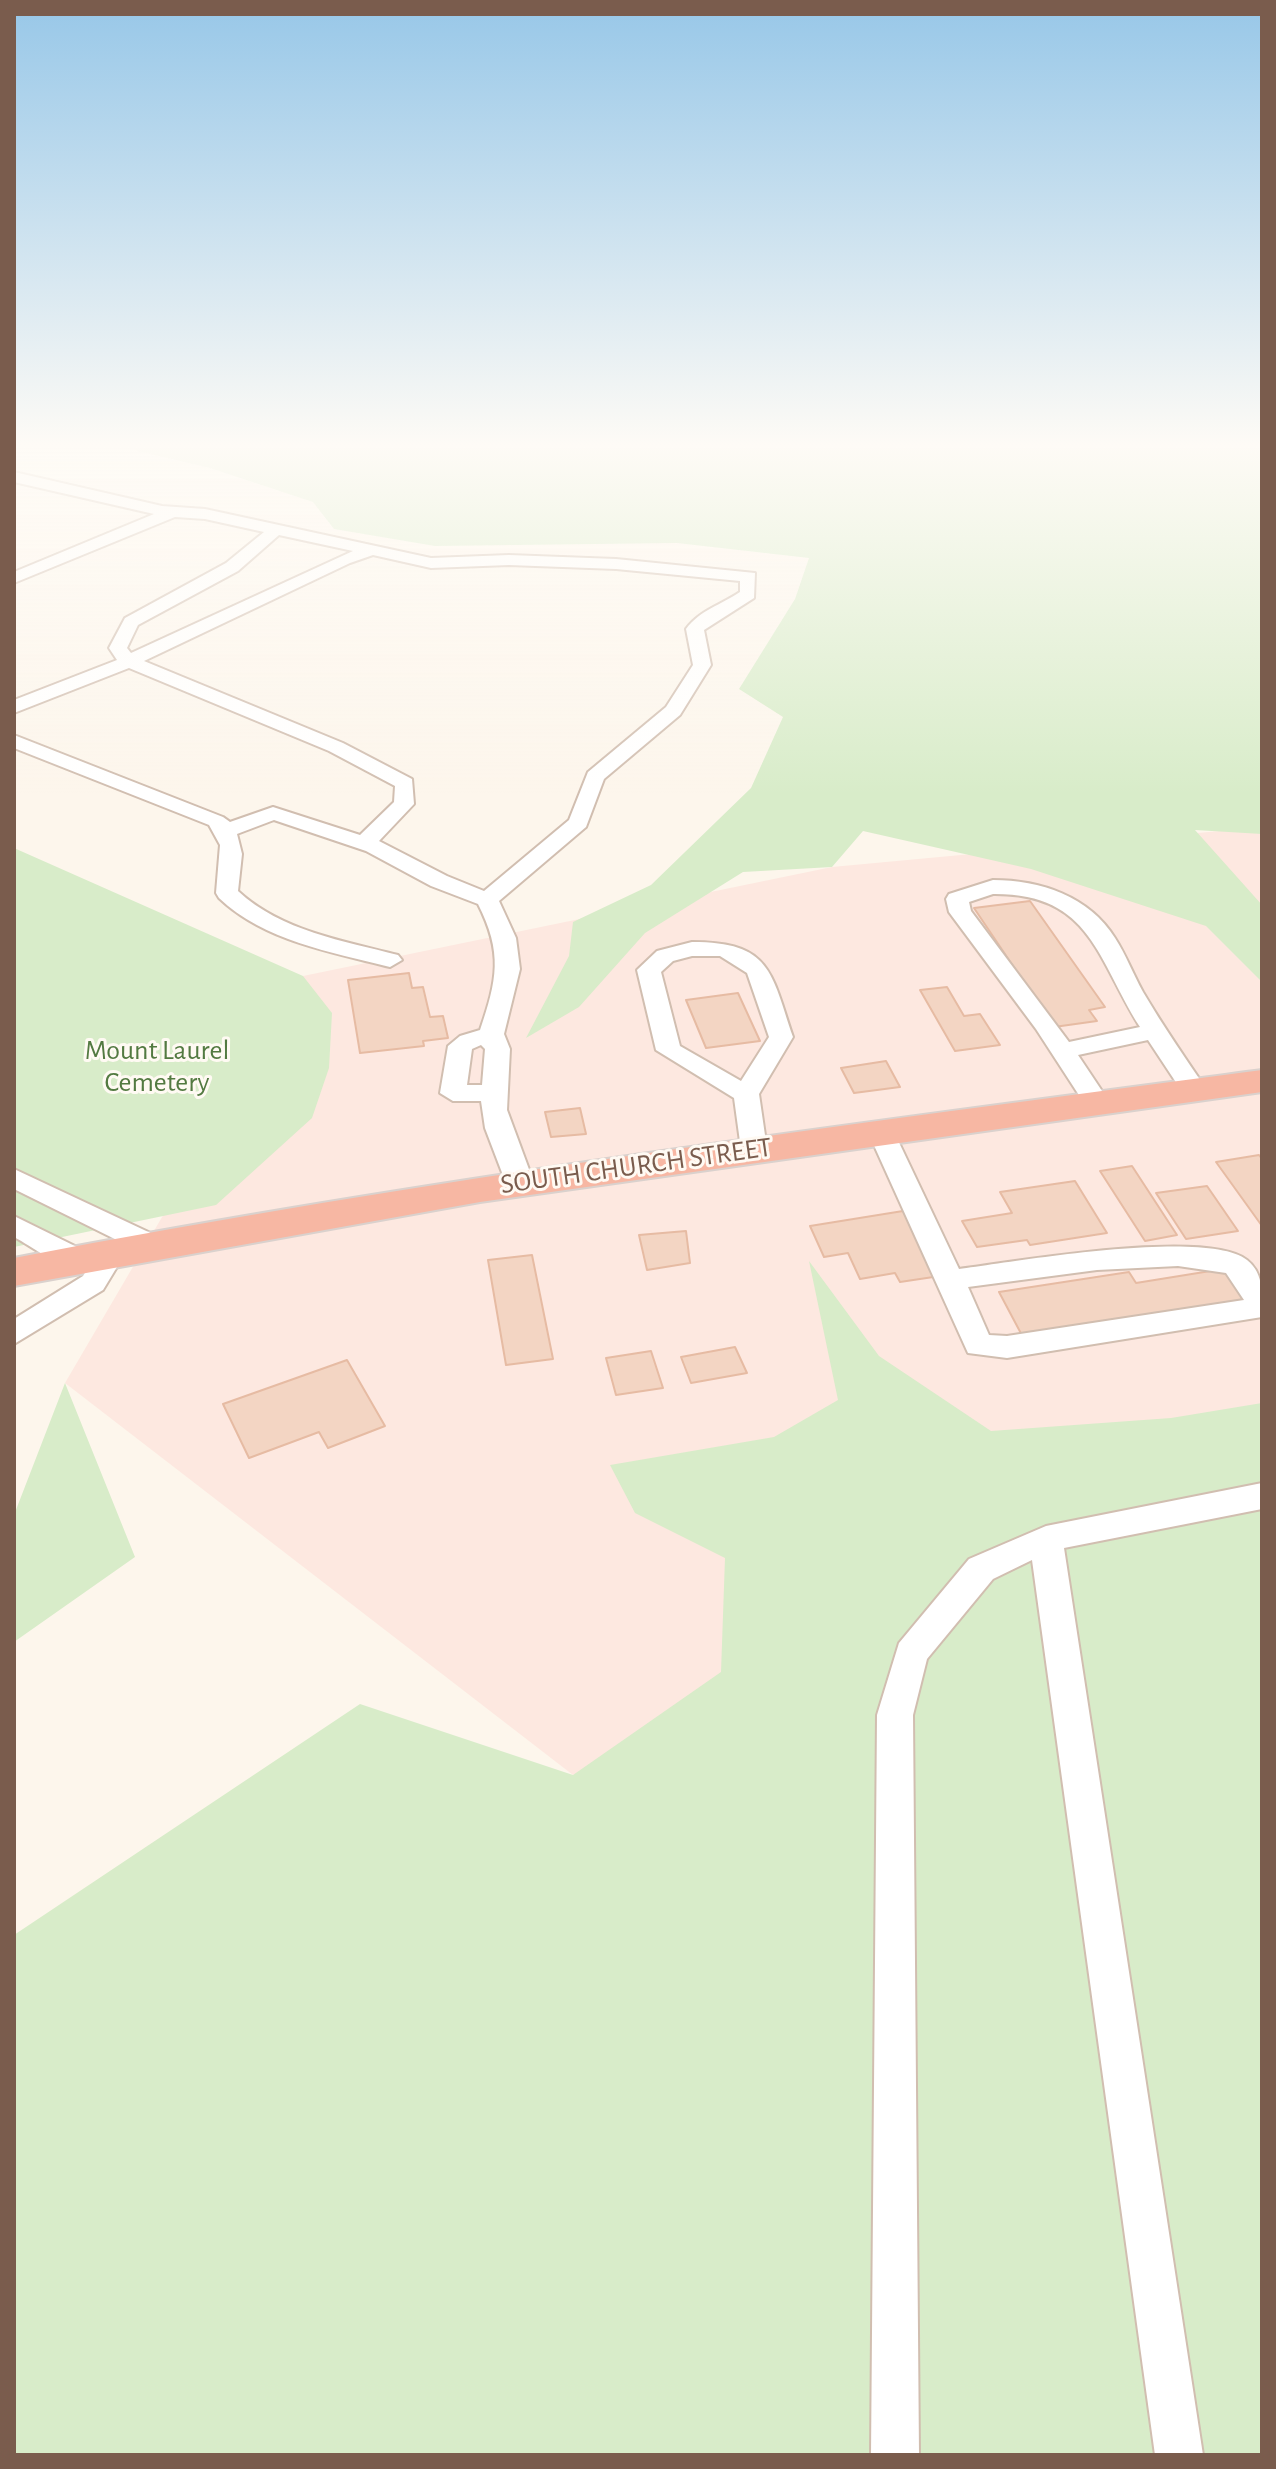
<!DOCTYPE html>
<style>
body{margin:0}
#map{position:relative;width:1276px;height:2469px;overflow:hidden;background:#fdf6ec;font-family:"Alegreya Sans",sans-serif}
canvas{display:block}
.frame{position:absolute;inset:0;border:16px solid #7a5c4d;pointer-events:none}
</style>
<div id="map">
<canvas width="1276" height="2469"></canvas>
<div class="frame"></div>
</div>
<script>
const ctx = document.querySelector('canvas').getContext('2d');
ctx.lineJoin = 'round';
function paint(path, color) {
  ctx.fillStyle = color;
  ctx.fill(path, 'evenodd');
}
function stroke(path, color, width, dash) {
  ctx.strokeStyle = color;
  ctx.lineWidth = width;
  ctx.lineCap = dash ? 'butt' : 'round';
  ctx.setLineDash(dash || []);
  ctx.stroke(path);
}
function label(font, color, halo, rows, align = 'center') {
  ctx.font = font + ' "Alegreya Sans",sans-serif';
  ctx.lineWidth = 6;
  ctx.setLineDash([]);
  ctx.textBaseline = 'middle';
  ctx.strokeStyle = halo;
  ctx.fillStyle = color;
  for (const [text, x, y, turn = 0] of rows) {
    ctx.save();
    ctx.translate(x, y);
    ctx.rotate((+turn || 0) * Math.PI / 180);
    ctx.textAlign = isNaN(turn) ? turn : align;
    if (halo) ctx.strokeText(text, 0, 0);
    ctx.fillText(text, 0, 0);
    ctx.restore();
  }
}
const commercial = new Path2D(`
 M1262 827V1623L573 1775 65 1383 303 976 832 867Z`);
const green = new Path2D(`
 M130 449H1262V834L1195 830 1262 905V982L1206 926 1031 869 863 831 832 867 743 872 645 933 579 1007 526 1038 569 956 573 922 651 885 751 788 783 717 739 689 795 599 809 558 677 543 435 546 334 529 313 502 210 468Z
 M14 848 303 976 332 1013 329 1068 312 1118 216 1205 14 1247Z
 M809 1261 879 1356 991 1431 1171 1418 1262 1403V2455H14V1935L360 1704 573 1775 721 1672 725 1558 635 1513 610 1465 774 1437 838 1400Z
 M65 1383 135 1557 14 1642V1515Z`);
const building = new Path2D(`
 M1030 901 1105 1007 1089 1010 1097 1021 1054 1027 974 908Z
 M409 973 412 988 423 987 430 1017 443 1016 448 1038 423 1041 424 1046 360 1053 348 980Z
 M947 987 964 1016 980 1014 1000 1045 955 1051 920 990Z
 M738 993 760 1041 706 1048 686 1000Z
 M886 1061 900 1087 854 1093 841 1068Z
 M580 1108 586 1134 551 1137 545 1112Z
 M1259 1155 1262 1159V1226L1216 1162Z
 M1132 1166 1177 1235 1145 1241 1100 1171Z
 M1075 1181 1107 1233 1030 1245 1027 1240 977 1247 962 1221 1012 1213 1000 1192Z
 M1207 1186 1238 1231 1186 1239 1156 1193Z
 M903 1211 940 1276 900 1282 895 1273 860 1279 848 1253 824 1257 810 1226Z
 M686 1231 690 1263 647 1270 639 1235Z
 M532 1255 553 1359 506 1365 488 1260Z
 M1229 1268 1254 1304 1025 1341 999 1292 1129 1272 1136 1283Z
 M735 1347 747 1373 691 1383 681 1357Z
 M651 1351 663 1388 616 1395 606 1358Z
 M347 1360 385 1426 328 1448 319 1432 249 1458 223 1404Z`);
const minor = new Path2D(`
 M14 472 162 506 205 509 431 558 509 555 616 559 755 573 754 598 704 630 711 665 680 715 604 779 586 827 499 901 516 938 520 969 504 1034 510 1049 507 1110 534 1183 530 1189H510L506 1183 485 1128 481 1101H453L440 1093 448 1046 460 1036 480 1030C497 980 503 953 478 904L431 886 366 851 274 820 237 834 242 854 238 891C281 931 344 941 398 955L402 960 390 967C331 952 264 941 219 898L216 893 220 845 209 825 14 748V735L223 817 230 822 273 807 360 835 394 802 395 786 329 751 129 668 14 713V700L117 660 109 648 125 618 226 563 264 532 205 519 175 517 14 583V572L154 514 14 482ZM279 535 353 551 131 653 127 648 138 625 238 571ZM373 555 431 568 509 565 616 569 740 581V592C721 605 700 610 686 629L693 665 666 707 588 772 569 820 484 891 447 876 379 841 414 804 412 779 343 743 144 661 350 563ZM481 1045 485 1049 482 1085H467L472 1049Z
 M993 880C1040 880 1089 896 1115 938 1126 955 1133 974 1143 992 1163 1026 1185 1058 1207 1090L1203 1096H1185L1148 1040 1078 1055 1110 1103 1106 1109H1088L1036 1029 949 912 946 899 949 894ZM993 894C1091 893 1097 959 1140 1027L1069 1042 971 911 969 902Z
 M692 942C771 942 771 972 793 1037L759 1094 767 1149 763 1155H745L741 1149 734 1098 656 1050 637 970 657 951ZM692 956H720L747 973 769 1037 741 1081 680 1046 661 972 673 961Z
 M881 1124 890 1126 894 1132 959 1269C1013 1262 1207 1228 1247 1260 1265 1274 1262 1297 1262 1317L1007 1358 968 1353 868 1132 872 1126ZM1178 1266 1226 1273 1244 1300 1007 1336 989 1335 968 1287 1097 1270Z
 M14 1169 159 1237 163 1244 159 1251H139L14 1189Z
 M14 1216 87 1252 91 1259 87 1266C63 1272 35 1248 14 1237Z
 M112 1242 122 1245 126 1252 103 1290 14 1344V1319L83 1276 102 1245Z
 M1262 1483V1509L1064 1548 1203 2455H1155L1032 1560 993 1579 927 1659 913 1715 919 2455H871L877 1715 899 1643 969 1559 1046 1526Z`);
const highway = new Path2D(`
 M1262 1070V1092L480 1202 14 1286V1258C428 1178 845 1125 1262 1070Z`);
const parkNames = [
 ["Mount Laurel",157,1051],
 ["Cemetery",157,1083]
];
const streetNames = [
 ["SOUTH CHURCH STREET",636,1166,-8]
];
paint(commercial, '#fde8e0');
paint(green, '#d8ecc9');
paint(building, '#f3d5c3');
stroke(building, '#e6bba3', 2);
stroke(minor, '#d1beb0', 4);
stroke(highway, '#dad1cd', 4);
paint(minor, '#fff');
paint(highway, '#f7b7a3');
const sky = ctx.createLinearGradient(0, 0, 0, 795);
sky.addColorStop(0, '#97c7e8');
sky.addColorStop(0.56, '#fefbf6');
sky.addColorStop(1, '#fefbf600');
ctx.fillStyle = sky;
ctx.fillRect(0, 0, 1276, 795);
label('28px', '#537a41', '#fffaf3', parkNames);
label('28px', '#7a5c4d', '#fffaf3', streetNames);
</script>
